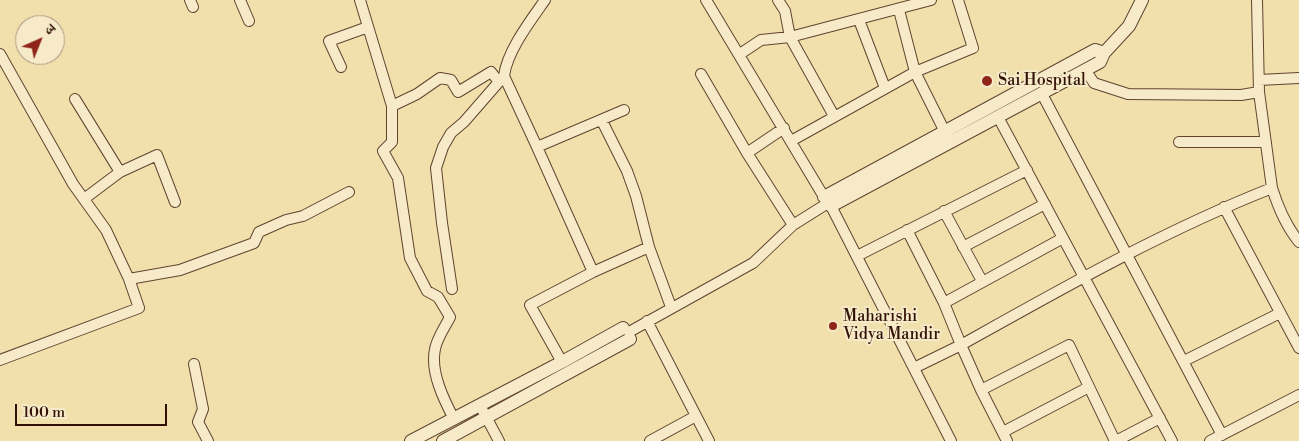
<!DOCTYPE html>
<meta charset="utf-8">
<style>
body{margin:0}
#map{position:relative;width:1299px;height:441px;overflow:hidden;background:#f1dfac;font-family:"Libre Bodoni","Noto Serif Devanagari",serif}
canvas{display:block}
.north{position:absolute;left:15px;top:15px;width:50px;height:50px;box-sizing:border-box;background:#f6eac9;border:1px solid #a7937b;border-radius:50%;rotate:44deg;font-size:14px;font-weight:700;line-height:20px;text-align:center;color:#311005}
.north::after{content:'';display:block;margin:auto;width:18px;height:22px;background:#8f2418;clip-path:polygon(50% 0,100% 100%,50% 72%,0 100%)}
.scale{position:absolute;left:15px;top:404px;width:152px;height:22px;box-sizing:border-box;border:2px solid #311005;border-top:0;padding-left:6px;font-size:15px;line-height:18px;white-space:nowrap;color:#311005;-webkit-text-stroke:4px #f6eac9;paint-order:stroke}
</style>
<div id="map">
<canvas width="1299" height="441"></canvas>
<div class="north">उ</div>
<div class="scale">100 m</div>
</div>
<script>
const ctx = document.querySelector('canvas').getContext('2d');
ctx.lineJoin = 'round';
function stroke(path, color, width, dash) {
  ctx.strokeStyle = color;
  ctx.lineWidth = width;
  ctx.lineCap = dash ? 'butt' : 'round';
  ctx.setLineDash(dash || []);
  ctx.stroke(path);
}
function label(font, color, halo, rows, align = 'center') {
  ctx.font = font + ' "Libre Bodoni",serif';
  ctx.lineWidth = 4;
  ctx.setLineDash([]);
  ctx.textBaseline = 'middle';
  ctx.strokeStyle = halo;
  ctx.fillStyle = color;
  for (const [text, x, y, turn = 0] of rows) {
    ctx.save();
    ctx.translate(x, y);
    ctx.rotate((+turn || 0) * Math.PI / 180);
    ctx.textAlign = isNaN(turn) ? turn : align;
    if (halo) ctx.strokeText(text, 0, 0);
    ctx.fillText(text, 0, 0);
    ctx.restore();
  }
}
const minor = new Path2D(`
 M190 0 193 7
 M240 0 249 21
 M360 0 392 106V142L383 151 398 178 410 258 427 291 438 297 450 317C445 327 437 338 435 349 430 372 444 400 454 419
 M706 0 824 197 831 206 951 441
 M778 0 785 11 790 37 834 116
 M1257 0 1259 92 1272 188C1278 207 1286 226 1299 242
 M899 10 915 72 948 138
 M859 20 885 88
 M0 54 73 184 106 230 129 279 139 308 0 360
 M740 54 761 40 790 37 931 0
 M341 67 329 41 368 27
 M1086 71 1094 83 1128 94 1241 95 1259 92
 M701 74 747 153 793 225
 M1259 80 1299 78
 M1042 94 1222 435
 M75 99 120 172
 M392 106 417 94 440 78 451 80 458 92 491 72 499 82
 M998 117 1172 441
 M602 121 627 171 636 196 649 247 671 307
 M791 141 915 72 973 48 958 0
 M1179 142H1266
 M537 147 504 76C507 51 531 20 545 0
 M747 153 784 128
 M84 199 120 172 157 155 175 202
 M1224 207 1299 348
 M944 211 982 281
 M907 230 944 303 961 345 914 368
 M963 247 1045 204
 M857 256 1027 170
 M593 272 537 147 624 110
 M129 279 180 270 254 243 259 232 286 220 303 216 349 192
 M452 289 442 223 436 168 443 147 451 133 464 122 504 76
 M944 303 1063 238
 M647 321 709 441
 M629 332 753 263 793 225 828 203
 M1184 361 1280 313
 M562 362 530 305 593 272 649 247
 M194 364 203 409 198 422 208 441
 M981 390 1069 345 1115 441
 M483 411 499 441
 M1003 432 1089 387
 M650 441 696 416
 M1007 441 981 390 961 345C1063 288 1163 231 1272 188
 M1116 441 1160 418
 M1210 441 1299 395`);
const tertiary = new Path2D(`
 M824 197 1095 50 1104 53
 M831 206 1100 62 1104 53 1129 26 1142 0
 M411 441 562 362 623 328
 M443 441 630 339`);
const markers = [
 [987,81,6,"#8f2418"],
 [833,326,5,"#8f2418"]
];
const poiNames = [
 ["Sai Hospital",998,81],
 ["Maharishi",843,317],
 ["Vidya Mandir",843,335]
];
stroke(minor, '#61442f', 12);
stroke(tertiary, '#61442f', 14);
stroke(minor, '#f6eac9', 10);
stroke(tertiary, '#f6eac9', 12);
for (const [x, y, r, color] of markers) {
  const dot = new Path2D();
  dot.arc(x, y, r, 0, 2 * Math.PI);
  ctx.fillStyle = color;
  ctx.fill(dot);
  stroke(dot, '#f6eac9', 2);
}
label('16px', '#311005', '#f6eac9', poiNames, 'left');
</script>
